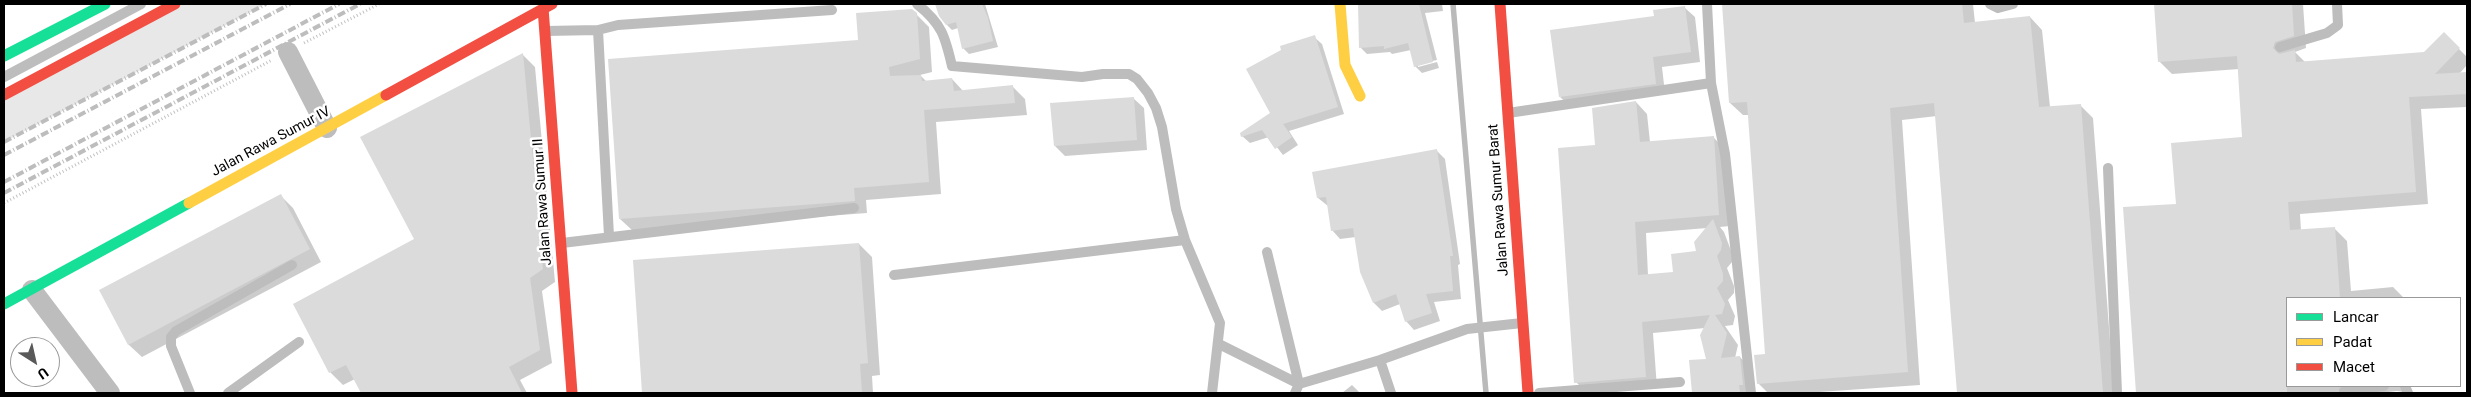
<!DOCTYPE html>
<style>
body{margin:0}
#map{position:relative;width:2471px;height:397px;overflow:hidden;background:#fff;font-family:Roboto,sans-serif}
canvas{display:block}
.frame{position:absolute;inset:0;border:5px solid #000;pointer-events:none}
.legend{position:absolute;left:2286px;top:297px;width:175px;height:90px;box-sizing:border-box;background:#fff;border:1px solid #999;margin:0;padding:6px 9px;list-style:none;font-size:15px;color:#000}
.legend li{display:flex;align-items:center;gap:10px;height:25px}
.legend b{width:25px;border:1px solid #999}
.north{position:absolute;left:10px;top:337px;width:50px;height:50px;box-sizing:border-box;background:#fff;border:1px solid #999;border-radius:50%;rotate:145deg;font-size:14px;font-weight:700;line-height:20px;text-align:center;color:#000}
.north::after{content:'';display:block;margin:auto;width:18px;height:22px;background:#595959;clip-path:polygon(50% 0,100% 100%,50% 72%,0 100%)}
</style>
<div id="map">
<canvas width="2471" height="397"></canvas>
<div class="frame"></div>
<ul class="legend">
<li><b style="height:6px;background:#16e098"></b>Lancar</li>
<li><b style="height:6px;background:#ffcf43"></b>Padat</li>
<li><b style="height:6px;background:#f24e42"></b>Macet</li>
</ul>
<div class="north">U</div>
</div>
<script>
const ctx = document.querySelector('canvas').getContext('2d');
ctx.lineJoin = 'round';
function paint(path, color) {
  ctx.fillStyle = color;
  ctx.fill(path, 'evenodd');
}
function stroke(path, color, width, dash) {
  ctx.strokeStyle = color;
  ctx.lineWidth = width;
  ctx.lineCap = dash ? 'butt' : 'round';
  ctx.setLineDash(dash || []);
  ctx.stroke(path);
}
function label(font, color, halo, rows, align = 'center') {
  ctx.font = font + ' Roboto,sans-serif';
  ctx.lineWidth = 5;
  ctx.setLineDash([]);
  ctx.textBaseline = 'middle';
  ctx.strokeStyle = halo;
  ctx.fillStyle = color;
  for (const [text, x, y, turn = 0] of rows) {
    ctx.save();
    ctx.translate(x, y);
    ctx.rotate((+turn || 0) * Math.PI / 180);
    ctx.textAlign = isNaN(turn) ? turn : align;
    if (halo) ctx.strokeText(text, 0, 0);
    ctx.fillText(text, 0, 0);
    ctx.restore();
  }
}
const green = new Path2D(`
 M175 4H266L4 142V95Z`);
const shadow = new Path2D(`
 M937 4H985L998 47 969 54 963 48 958 28 952 30 947 25Z
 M1360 4H1442L1443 11 1425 13 1437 60 1418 64V67L1437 62 1439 68 1422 73 1415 66 1411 50 1392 54 1390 52 1367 54 1361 48Z
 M1723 4H1973L1975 23 2030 17 2042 30 2050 107 2080 105 2093 118 2114 393H1958L1937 116 1902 120 1920 385 1805 393H1768L1758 383 1766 355 1749 115H1743L1730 103Z
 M2155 4H2303L2306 48 2295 52 2306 63 2425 53 2444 34 2467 57V65L2459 74 2467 73V107L2421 109 2428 204 2300 214 2301 231 2334 228 2347 241 2351 291 2393 287 2404 298H2287V386H2411V393L2397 391 2379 393H2137L2124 209 2177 205 2244 138 2239 69 2172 74 2159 61Z
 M1685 8 1695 17 1700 62 1662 67 1665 93 1570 106 1560 97Z
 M916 14 929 27 932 72 920 75 927 82 952 79 964 92 1013 87 1025 99 1027 115 936 122 941 194 866 200 867 213 633 231 620 219 859 41Z
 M1314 37 1322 44 1344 114 1289 131 1298 145 1283 155 1269 137 1250 143 1242 136 1271 114Z
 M523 55 535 67 555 282 542 291 552 363 520 380 527 393H362L355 379 343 385 330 372 294 304 416 240Z
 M1133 98 1144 108 1147 150 1065 156 1055 146Z
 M1636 102 1647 114 1650 142 1714 138 1725 149 1730 226 1720 227 1724 232 1733 256 1732 262 1727 268 1734 286V293L1728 300 1735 316 1733 325 1725 326 1738 345 1735 358 1740 357 1751 369 1754 393H1693L1691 361 1708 360 1705 328 1653 333 1657 388 1587 393 1576 382 1597 146ZM1707 228 1697 253 1674 273 1648 275 1646 233Z
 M1437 151 1445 159 1460 264 1458 265 1461 299 1434 302 1440 321 1414 330 1406 321 1400 304 1382 311 1374 303 1356 237 1340 239 1332 230 1328 206 1318 198 1313 173Z
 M280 195 293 208 321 262 142 357 129 345 101 291Z
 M859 244 872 257 880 375 872 376 873 393H643L634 261Z
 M1352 385 1360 393H1342Z`);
const stream = new Path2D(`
 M1453 4 1486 393`);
const building = new Path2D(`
 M935 4H982L988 18 993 41 962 49 956 22 946 25 939 16Z
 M1358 4H1419L1433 62 1414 67 1408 43 1384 49V46L1359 48Z
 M1722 4H1962L1964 23 2030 16 2039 107 2081 104 2103 393H1957L1934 103 1890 108 1908 372 1757 384 1754 355 1765 354 1747 102 1729 103Z
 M2154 4H2292L2294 36 2275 42 2273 48 2279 54 2295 50 2296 62 2424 52 2444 32 2460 48 2435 74 2467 72V94L2409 97 2416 192 2288 202 2290 230 2335 227 2340 298H2287V393H2136L2123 207 2176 204 2171 143 2242 137 2237 56 2158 62Z
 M1685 6 1691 52 1653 57 1656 84 1559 97 1550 30 1654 16 1653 10Z
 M912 9 917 13 920 59 889 67 890 76 921 75 922 81 952 78 954 91 1013 85 1015 103 924 110 929 182 854 188 855 201 619 219 608 59 858 40 856 13Z
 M1315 35 1338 107 1283 124 1292 137 1275 149 1262 130 1241 137 1240 133 1270 113 1246 69 1281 50 1280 46Z
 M523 53 543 269 530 278 540 350 509 367 522 393H361L346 365 329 373 293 304 414 239 360 137Z
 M1134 97 1137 140 1054 146 1050 103Z
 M1636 101 1640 142 1714 136 1719 215 1635 222 1638 275 1673 272 1671 254 1696 251 1694 242 1713 219 1722 243 1721 250 1717 256 1723 274V281L1717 288 1725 304 1722 314 1715 315 1727 333 1721 358 1740 356 1743 385H1739L1740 393H1692L1689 360 1706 359 1700 335 1710 315 1642 322 1646 377 1574 383 1558 148 1595 145 1592 108Z
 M1437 149 1453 256H1450L1453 291 1426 294 1432 313 1405 322 1396 294 1373 303 1360 272 1353 228 1331 231 1326 197 1317 198 1312 172Z
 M281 194 310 249 128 345 99 290Z
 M859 243 868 363 860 364 862 393H642L633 260Z`);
const path = new Path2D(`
 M304 43 379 4
 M4 203 272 60`);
const lane = new Path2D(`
 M917 4C942 24 945 36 952 66L1082 77 1103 74H1129L1137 79 1148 93 1156 108 1162 127 1176 209 1185 240 1220 323 1212 393
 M1707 4 1711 83 1725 154 1751 393
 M1990 4 1998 8 2013 4
 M546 31 598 30
 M2280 47 2327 33 2338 25 2337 4
 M4 77 141 4
 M1508 113 1711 83
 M2108 168 2117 393
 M609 236 598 30 618 25 832 10
 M562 243 854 208
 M894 275 1185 240
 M1219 344 1299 384 1267 252
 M1380 360 1391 393
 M2405 386 2408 393
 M2344 391 2384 386
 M190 393 171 346V337L176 331 292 265
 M228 393 299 342
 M1295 393 1299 384 1380 360 1467 329 1522 323
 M1539 393 1680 382`);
const street = new Path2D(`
 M288 52 327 128
 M32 290 110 393`);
const fast = new Path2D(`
 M4 56 105 4
 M4 304 189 203`);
const slow = new Path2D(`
 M1340 4 1345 65 1360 96
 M189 203 386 95`);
const jam = new Path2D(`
 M1500 4 1528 393
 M543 8 572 393
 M4 95 175 4
 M386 95 552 4`);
const rail = new Path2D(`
 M4 142 266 4
 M4 155 290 4
 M4 182 339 4
 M4 193 360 4`);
const streetNames = [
 ["Jalan Rawa Sumur IV",271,142,-28],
 ["Jalan Rawa Sumur Barat",1499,200,-94],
 ["Jalan Rawa Sumur II",543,202,-94]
];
paint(green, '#e8e8e8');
paint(shadow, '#0003');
stroke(stream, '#bababa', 5.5);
paint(building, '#dbdbdb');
stroke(path, '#c2c2c2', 3, [1, 2.5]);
stroke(lane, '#bdbdbd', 10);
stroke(street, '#bdbdbd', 20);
stroke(fast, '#16e098', 11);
stroke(slow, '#ffcf43', 11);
stroke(jam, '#f24e42', 11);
stroke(rail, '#bdbdbd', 4, [8, 2.5, 1, 2.5]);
label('14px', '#000', '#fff', streetNames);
</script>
